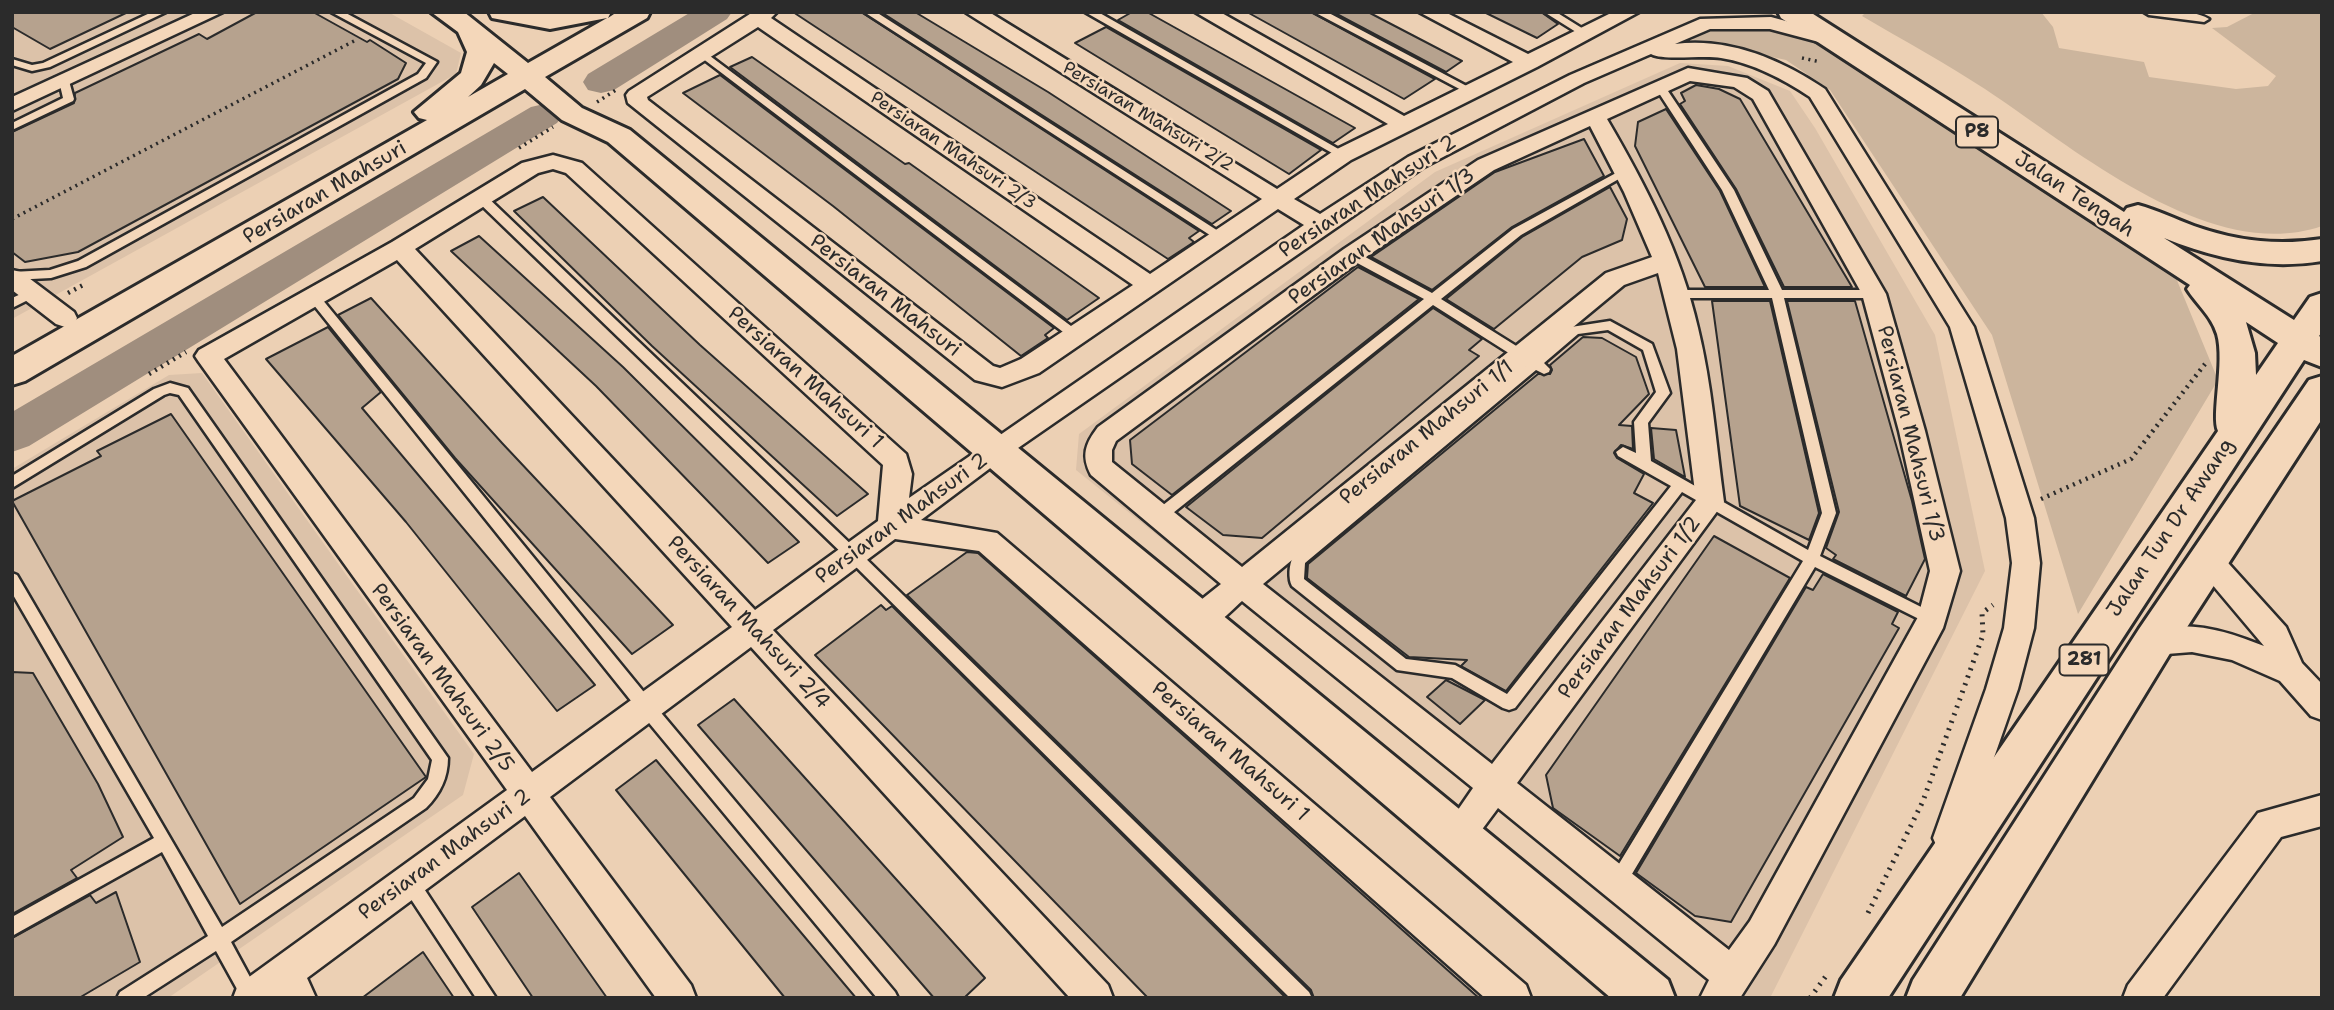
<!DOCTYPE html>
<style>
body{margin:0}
#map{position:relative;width:2334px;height:1010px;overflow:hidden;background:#ecd0b4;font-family:"Shantell Sans",sans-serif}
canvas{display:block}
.frame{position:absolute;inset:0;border:14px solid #2b2b2b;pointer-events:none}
</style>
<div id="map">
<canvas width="2334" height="1010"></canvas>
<div class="frame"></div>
</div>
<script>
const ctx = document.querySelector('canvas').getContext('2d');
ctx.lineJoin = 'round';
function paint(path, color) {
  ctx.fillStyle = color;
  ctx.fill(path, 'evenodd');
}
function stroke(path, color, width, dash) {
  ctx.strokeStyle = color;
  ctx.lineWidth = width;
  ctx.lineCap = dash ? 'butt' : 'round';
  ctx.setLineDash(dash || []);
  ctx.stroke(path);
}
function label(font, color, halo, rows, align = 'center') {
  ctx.font = font + ' "Shantell Sans",sans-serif';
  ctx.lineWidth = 5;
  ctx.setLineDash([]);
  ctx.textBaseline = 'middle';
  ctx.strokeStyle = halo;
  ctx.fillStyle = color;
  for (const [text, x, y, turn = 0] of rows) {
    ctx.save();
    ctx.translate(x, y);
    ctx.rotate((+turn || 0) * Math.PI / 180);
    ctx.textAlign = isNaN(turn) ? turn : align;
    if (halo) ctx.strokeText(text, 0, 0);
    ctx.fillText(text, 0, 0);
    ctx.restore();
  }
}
const built = new Path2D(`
 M12 12H388L461 53 456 74 12 319Z
 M1680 63 1728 66 1790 91 1815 128 1935 335 1985 571 1770 998H1734L1076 470 1079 434 1435 172Z
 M202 373 474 754 463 795 168 998H12V469L169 375Z`);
const green = new Path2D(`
 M1866 12H2041L2053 27 2059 48 2144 62 2149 77 2236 89 2268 86 2276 76 2212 28 2227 27 2256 12H2322V226C2210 265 2074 148 1985 89 1945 63 1903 40 1862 16Z
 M1760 28 1806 37 2174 273 2218 380 2078 614 1992 335 1830 90 1786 60 1690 39 1714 29Z`);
const river = new Path2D(`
 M691 12H732L727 19 614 90 601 93 588 90 583 82 588 74Z
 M544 104 557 107 563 115 557 123 29 446 12 452V412L531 107Z`);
const building = new Path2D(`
 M12 12H128L50 49 12 27Z
 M257 12H313L367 42 370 40 406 63 398 79 78 252 25 262 12 252V132L74 103 75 93 199 34 207 39Z
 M793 12H861L1199 231 1189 238 1194 242 1168 259Z
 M881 12H915L1048 92 1231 211 1212 224Z
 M1132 12H1147L1355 128 1333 143 1118 20Z
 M1247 12H1311L1435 79 1404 99Z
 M1333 12H1368L1462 61 1446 72Z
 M1484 12H1541L1558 24 1537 38Z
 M1106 27 1321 150 1289 174 1075 43Z
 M752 57 905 164 909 163 1099 298 1067 320 730 67Z
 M720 75 1054 328 1045 335 1048 338 1021 356 833 206 683 93Z
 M1696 85 1719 89 1740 99 1852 287H1784L1736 189 1680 104 1685 101 1681 93Z
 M1666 109 1720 191 1765 287H1705L1635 146 1638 122Z
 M1584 139 1604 176 1512 227 1432 290 1371 257 1495 172Z
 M1610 187 1627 219 1622 240 1582 257 1494 329 1446 299 1522 237Z
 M543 197 700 345 868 494 837 516 652 346 514 211Z
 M479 236 623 367 799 542 768 563 596 386 451 251Z
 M1358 267 1419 299 1172 495 1132 464 1130 440Z
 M371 298 502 443 673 625 632 654 455 458 338 315Z
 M1712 301H1770L1819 513 1809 540 1740 506Z
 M1787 301H1855L1912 501 1925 559 1906 596 1833 559 1836 555 1826 548 1839 512Z
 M1433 308 1482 339 1469 350 1479 356 1262 538 1223 535 1186 507Z
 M328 327 381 392 362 408 595 685 557 711 406 522 266 359Z
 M1583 337 1602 338 1636 357 1649 394 1619 425 1632 426 1633 449 1621 445 1614 453 1617 458 1644 474 1634 493 1653 503 1506 691 1461 666 1467 660 1409 657 1307 578 1308 564 1538 374H1550L1552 370 1550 365Z
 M171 414 426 777 240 904 12 501 101 456 97 451Z
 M1651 428 1676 430 1685 477 1654 459Z
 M1714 536 1790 578 1620 856 1553 808 1546 775Z
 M967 552 978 553 1479 998H1314L1311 990 907 595Z
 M1823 574 1898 612 1892 624 1899 628 1731 922 1695 916 1636 873 1806 587 1813 590Z
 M881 605 886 610 892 606 1286 998H1148L815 655Z
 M12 672 33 673 98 784 123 837 71 870 77 878 12 914Z
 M1446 680 1485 700 1460 724 1427 697Z
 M734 699 985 978 964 998H934L698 725Z
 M656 760 856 998H785L616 790Z
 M519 873 607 998H533L472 907Z
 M116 892 140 962 79 998H12V938L90 895 96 903Z
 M423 952 454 998H362Z`);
const pathFar2 = new Path2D(`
 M1802 58 1821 62
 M597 102 616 90
 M519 148 553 127
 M12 219 356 40`);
const pathFar1 = new Path2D(`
 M68 293 85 284
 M149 374 186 352
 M2041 499 2131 459 2205 364`);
const path = new Path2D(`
 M1868 913 1923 801 1983 635 1982 613 1993 605
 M1810 998 1826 976`);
const lane = new Path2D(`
 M152 12H166L50 67 32 71 12 65V59L32 65 43 63Z
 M331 12H344L437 62 426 78 86 267 51 278 12 280V272L50 270 78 261 418 74 426 63Z
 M864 12H876L1226 236 1220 240 1216 239Z
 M1085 12H1098L1349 155 1343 158 1339 157Z
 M1314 12H1327L1476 91 1475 93H1467Z
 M1544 12H1556L1593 35 1584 37Z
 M2144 12C2164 12 2193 9 2209 19L2204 22 2149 15Z
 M702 50 1079 332 1081 335 1079 338H1071L698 55 697 53Z
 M64 78 69 81 74 99 73 101 12 130V123L63 98 59 81Z
 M1660 84 1664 85 1734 190 1782 290H1874L1880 294 1874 298H1784L1836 513 1820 556 1937 615 1939 619 1937 623 1932 625 1927 623 1815 567 1623 889 1617 891 1611 889 1608 883 1611 877 1803 561 1682 492 1515 708 1509 710 1503 708 1452 678 1397 670 1292 586C1288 579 1289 564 1293 557L1526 364 1433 305 1163 521H1153L1151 517 1153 513 1424 299 1348 258V252H1356L1432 293 1513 229 1627 167 1633 170 1631 172 1521 235 1441 299 1534 357 1571 327 1610 321 1652 344 1670 393 1648 423 1651 461 1808 550 1822 513 1772 298H1676L1670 294 1676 290H1769L1722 190 1655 87ZM1608 330 1643 350 1656 392 1634 422 1636 453 1623 447 1616 452 1618 456 1671 486 1507 694 1455 665 1406 659 1304 579 1305 563 1536 370 1544 374 1549 372 1550 369 1544 363 1578 334Z
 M480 193 484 194 858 551 1309 992 1312 998H1290L848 559 476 200V194Z
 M32 289 38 293 36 296 12 308V298Z
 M313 292 317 293 652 702 895 992 898 998H877L640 712 309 299 307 296Z
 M170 383 188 388 448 758C448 778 440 794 426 808L231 942 257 990 259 998H242L216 951 143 998H117L120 992 208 936 162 852 12 936V917L154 838 12 593V573L17 575 222 927 414 798 428 779 432 760 179 395 170 393 164 395 12 488V476L154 389Z
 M409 873 415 875 496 998H476L403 887 400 881 403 875Z`);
const street = new Path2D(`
 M197 12H223L12 111V97Z
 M753 12H777L771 18 1150 274 1262 199 965 12H989L1277 189 1335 150 1388 124 1195 12H1220L1404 116 1513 62 1419 12H1445L1528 54 1613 12H1639L1537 67 1351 160 1294 199 1320 214 1408 157 1570 75 1700 19 1771 17 1841 36 1844 40 1841 44 1834 46 1770 29H1710L1675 44C1729 37 1782 60 1825 89L1974 327 2034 518 2040 563 2034 628 2018 689 1962 849 1950 854 1938 849 1933 838 1986 689 2004 628 2012 563 2006 518 1950 327 1810 97C1783 79 1753 63 1721 58 1703 55 1663 61 1651 54L1584 83 1424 167 1005 457 921 520 997 533 1526 985 1531 998H1485L979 551 895 539 773 630 1108 985 1113 998H1070L751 647 550 797 691 985 696 998H656L525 816 307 978 316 998H233L238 985 507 790 199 362 195 356 199 350 392 242 522 163 553 155 582 163 906 454 912 474 909 498 1304 225 1278 209 1039 373 1002 387 975 380 628 103 626 95 629 91ZM758 27 1133 285 1021 359 1000 368 993 366 648 100 647 97ZM553 169 566 173 883 465 878 521 755 610 415 249 538 173ZM397 260 732 627 532 772 224 359Z
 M1688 68 1747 78 1768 91 1886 294 1925 431 1960 571 1943 628 1774 945 1740 998H1700L1709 980 1498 808 1469 847 1457 852 1445 847 1440 836 1473 788 1242 601C1226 615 1209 637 1187 629L1183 620 1187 611 1221 584 1091 475C1081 456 1085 444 1098 427L1344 249 1478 160ZM1690 81 1734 87 1753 99 1862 294 1899 431 1930 571 1918 617 1750 921 1729 950 1517 783 1724 502C1716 444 1712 385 1698 328 1681 253 1645 184 1607 119ZM1590 126 1624 192 1652 257 1606 273 1242 567 1112 462V450L1116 441 1360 261 1494 170ZM1658 273 1677 349 1696 500 1492 764 1263 584 1624 285Z
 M12 270 21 272 74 312 77 318 74 324 65 327 56 324 12 290Z
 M2210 550 2220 554 2286 627 2302 663 2322 684V720L2311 716 2280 681 2232 660 2192 652 2154 655 2143 651 2139 642 2143 633C2184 618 2225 630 2264 646L2200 570 2196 562 2200 554Z
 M2322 795V826L2281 837 2163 998H2123L2128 985 2258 813Z`);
const secondary = new Path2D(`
 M431 12H464L528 63 607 18 550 29 492 18 489 12H611L608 18 617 12H650L647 18 545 77 582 108 630 130 1668 980 1675 998H1611L608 142 562 120 525 89 25 381 12 385V356L427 120 419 118 414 112 461 73 467 52 458 32ZM494 63 508 74 468 97 481 85Z`);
const primary = new Path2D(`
 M1778 12H1810L2124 212 2127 208 2138 205C2157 210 2175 219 2194 226 2237 241 2277 246 2322 239V261C2267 270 2216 259 2164 238L2294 320 2310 297 2322 293V332L2319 336 2322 338V367L2304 360 1888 998H1834L1841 980 2218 431C2211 416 2225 362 2217 334 2211 315 2197 305 2187 289L2190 285 1781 18ZM2246 322 2278 343 2256 375 2255 353Z
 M2322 376V419L2169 655 1960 998H1906L1913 980 2139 629 2309 380Z`);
const farStreetnames = [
 ["Persiaran Mahsuri 2/2",1148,117,31],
 ["Persiaran Mahsuri 2/3",953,151,34]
];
const shields = [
 [1977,132,42],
 [2084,660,49]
];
const shieldNames = [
 ["P8",1977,132],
 ["281",2084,660]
];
const streetNames = [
 ["Persiaran Mahsuri",325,193,-30],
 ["Jalan Tengah",2074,195,33],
 ["Persiaran Mahsuri 2",1368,197,-33],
 ["Persiaran Mahsuri 1/3",1382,237,-35],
 ["Persiaran Mahsuri",885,296,38],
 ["Persiaran Mahsuri 1",805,378,42],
 ["Persiaran Mahsuri 1/1",1427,433,-39],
 ["Persiaran Mahsuri 1/3",1910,434,76],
 ["Persiaran Mahsuri 2",902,519,-36],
 ["Jalan Tun Dr Awang",2171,528,-56],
 ["Persiaran Mahsuri 1/2",1630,608,-53],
 ["Persiaran Mahsuri 2/4",748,623,47],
 ["Persiaran Mahsuri 2/5",442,678,54],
 ["Persiaran Mahsuri 1",1230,752,41],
 ["Persiaran Mahsuri 2",445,855,-36]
];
paint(built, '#dcc2a9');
paint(green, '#ccb59d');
paint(river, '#a08e7e');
paint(building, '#b6a28e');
stroke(building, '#2b2b2b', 2);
stroke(lane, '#2b2b2b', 5);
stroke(street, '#2b2b2b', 5);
stroke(secondary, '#2b2b2b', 6);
stroke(primary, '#2b2b2b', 6);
stroke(pathFar2, '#2b2b2b', 3.5, [2, 4.5]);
stroke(pathFar1, '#2b2b2b', 4.5, [2, 5]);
stroke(path, '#2b2b2b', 5, [2, 6]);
paint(lane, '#f4d7ba');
paint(street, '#f4d7ba');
paint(secondary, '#f4d7ba');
paint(primary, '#f4d7ba');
label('18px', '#2b2b2b', '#f4d7ba', farStreetnames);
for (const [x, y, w] of shields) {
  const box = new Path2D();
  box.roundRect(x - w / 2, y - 15.5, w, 31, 5);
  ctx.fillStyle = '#f4d7ba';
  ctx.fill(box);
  stroke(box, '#2b2b2b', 2);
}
label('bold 19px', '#2b2b2b', null, shieldNames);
label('21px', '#2b2b2b', '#f4d7ba', streetNames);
</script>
